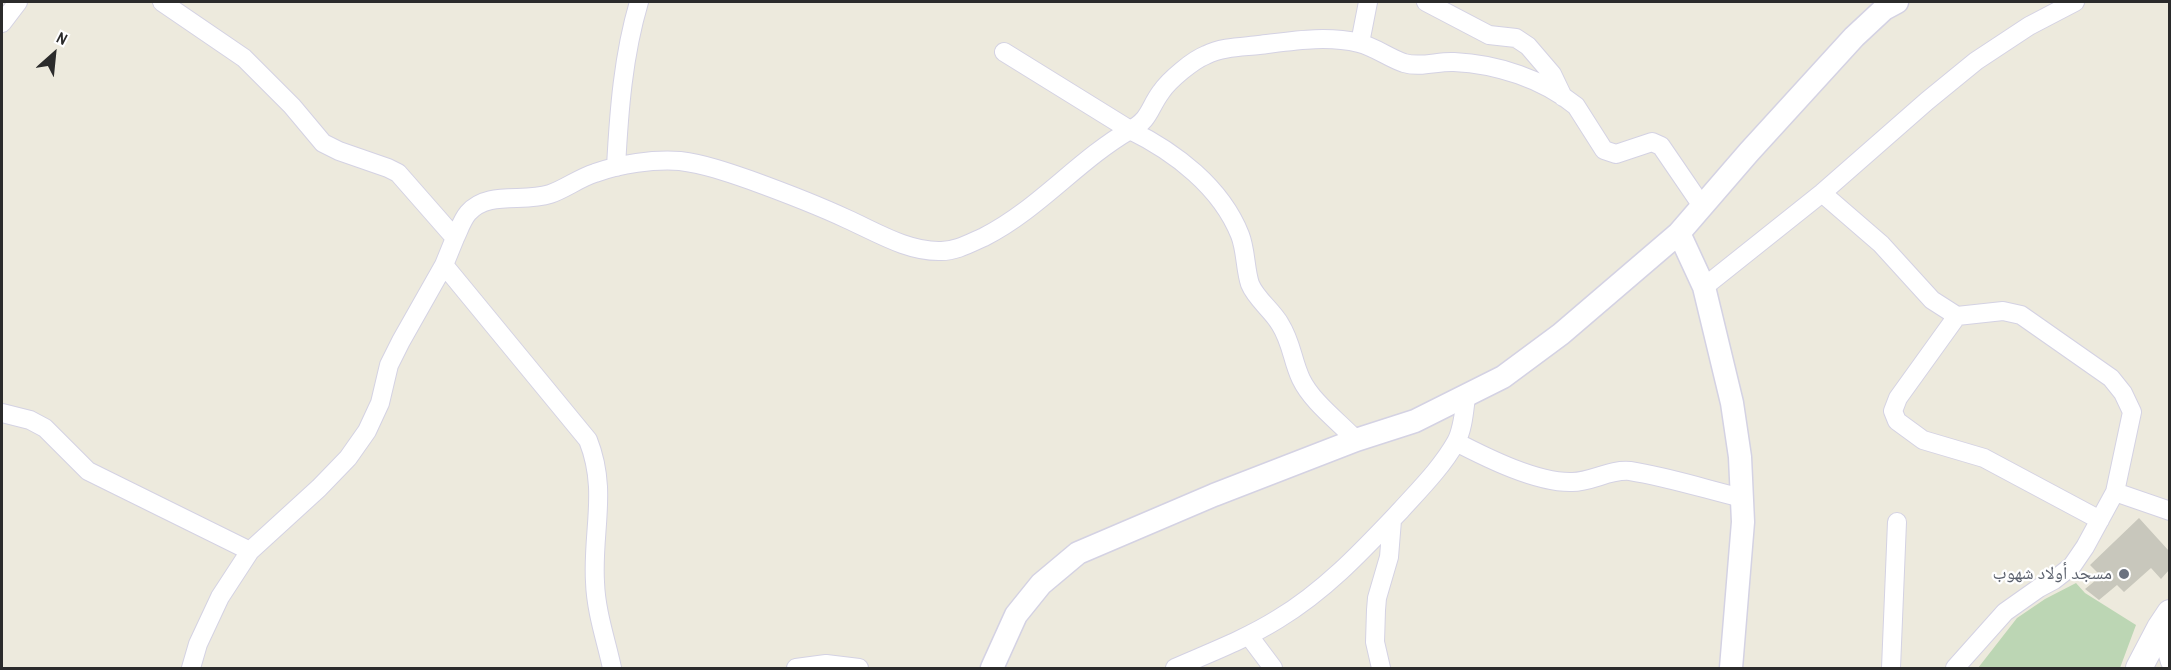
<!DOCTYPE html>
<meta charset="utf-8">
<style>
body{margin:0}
#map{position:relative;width:2171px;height:670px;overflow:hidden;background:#edeadd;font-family:"Archivo Narrow",sans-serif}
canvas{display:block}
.frame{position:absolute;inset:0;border:3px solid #2b2b2b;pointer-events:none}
.north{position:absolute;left:24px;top:24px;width:60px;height:60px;-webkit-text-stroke:4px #fff;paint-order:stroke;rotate:27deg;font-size:16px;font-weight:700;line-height:24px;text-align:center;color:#2b2b2b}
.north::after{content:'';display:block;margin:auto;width:21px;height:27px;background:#2b2b2b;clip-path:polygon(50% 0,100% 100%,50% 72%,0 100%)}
</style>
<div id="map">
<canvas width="2171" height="670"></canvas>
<div class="frame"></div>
<div class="north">N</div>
</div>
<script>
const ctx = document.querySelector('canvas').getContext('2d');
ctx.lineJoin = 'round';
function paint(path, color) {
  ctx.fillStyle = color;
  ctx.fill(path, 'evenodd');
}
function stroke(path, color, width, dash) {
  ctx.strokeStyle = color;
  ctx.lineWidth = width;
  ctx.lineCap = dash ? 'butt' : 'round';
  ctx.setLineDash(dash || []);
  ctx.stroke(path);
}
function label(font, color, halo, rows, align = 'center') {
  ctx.font = font + ' "Archivo Narrow","Noto Naskh Arabic",sans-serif';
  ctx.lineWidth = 4.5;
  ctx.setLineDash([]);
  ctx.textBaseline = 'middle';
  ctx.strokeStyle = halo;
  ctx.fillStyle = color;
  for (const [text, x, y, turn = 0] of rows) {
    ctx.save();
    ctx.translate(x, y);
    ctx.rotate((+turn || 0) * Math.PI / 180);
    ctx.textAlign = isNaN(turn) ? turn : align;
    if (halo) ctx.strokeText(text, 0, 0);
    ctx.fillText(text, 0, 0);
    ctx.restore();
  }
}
const cemetery = new Path2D(`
 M2076 583 2085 593 2136 625 2120 668H1978L2017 618 2045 599Z`);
const building = new Path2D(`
 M2139 518 2169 551V570L2161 579 2151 568 2124 592 2117 585 2099 600 2085 589 2101 576 2090 565Z`);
const minor = new Path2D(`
 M162 2 244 58 292 106 323 143 339 151 388 168 398 173 455 238 444 265 401 341 389 365 380 403 367 431 348 458 319 488 250 551 220 597 198 644 191 668
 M1426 2 1489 35 1516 38 1528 46 1552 74 1563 97
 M2 23 18 2
 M1360 43 1368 2
 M1004 52 1130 130C1150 120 1149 108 1161 92 1169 80 1193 60 1206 55 1222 47 1242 47 1259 45 1292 41 1326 35 1359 43 1375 47 1389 58 1404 63 1421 68 1438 61 1454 62 1497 64 1543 79 1576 106L1604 150 1616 154 1652 142 1661 146 1702 206
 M616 167C619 111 623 56 639 2
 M1822 193 1881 244 1932 300 1957 316 2003 311 2021 315 2111 378 2123 393 2132 412 2115 492 2170 511
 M455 238C459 230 462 220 468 213 488 190 523 203 550 194 565 189 579 178 595 173 620 164 653 159 680 161 704 164 727 172 750 180 783 192 815 204 847 219 876 232 908 252 941 251 957 251 970 243 984 237 1039 209 1078 160 1130 130 1175 152 1221 187 1240 235 1246 250 1245 269 1250 284 1256 299 1272 310 1280 324 1292 343 1292 360 1301 379 1312 402 1338 421 1356 440
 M444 265 588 440C608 490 592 531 595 582 596 612 606 640 612 668
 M1704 287 1822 193 1927 101 1976 61 2029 26 2075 2
 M1957 316 1898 398 1893 411 1897 421 1923 440 1984 458 2100 520
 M2 413 30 420 45 428 88 471 250 551
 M1456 442C1487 458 1537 483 1572 482 1592 482 1610 469 1630 471 1668 477 1705 489 1742 498
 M2160 628 2170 662
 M1249 636 1273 668
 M796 668 826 664 859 668
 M1175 668C1209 653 1246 639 1278 619 1326 590 1363 550 1401 510 1420 489 1442 467 1456 442 1463 429 1464 412 1466 397
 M1381 668 1375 642 1376 610 1377 598 1389 557 1392 520
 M1891 668 1897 522
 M1955 668 2005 612 2039 588 2054 580 2072 566 2085 547 2115 492`);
const tertiary = new Path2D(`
 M1679 233 1704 287 1732 403 1740 457 1743 522 1731 668
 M992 668 1016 615 1041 584 1078 553 1214 495 1356 440 1415 421 1503 377 1561 334 1679 233 1749 152 1854 37 1884 9 1897 2`);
const secondary = new Path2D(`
 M2139 668 2160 628 2170 613`);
const markers = [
 [2124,574,6,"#6b7280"]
];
const worshipNames = [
 ["مسجد أولاد شهوب",2112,574]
];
paint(cemetery, '#bcd6b4');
paint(building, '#c8c7bc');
stroke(minor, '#d4d2e3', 20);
stroke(tertiary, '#d4d2e3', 25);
stroke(secondary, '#d4d2e3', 28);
stroke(minor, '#fff', 18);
stroke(tertiary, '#fff', 22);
stroke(secondary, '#fff', 26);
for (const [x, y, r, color] of markers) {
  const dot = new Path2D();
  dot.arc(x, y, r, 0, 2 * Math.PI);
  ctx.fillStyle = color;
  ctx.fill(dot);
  stroke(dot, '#fff', 2);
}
label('18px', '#5b616d', '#fff', worshipNames, 'right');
</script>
